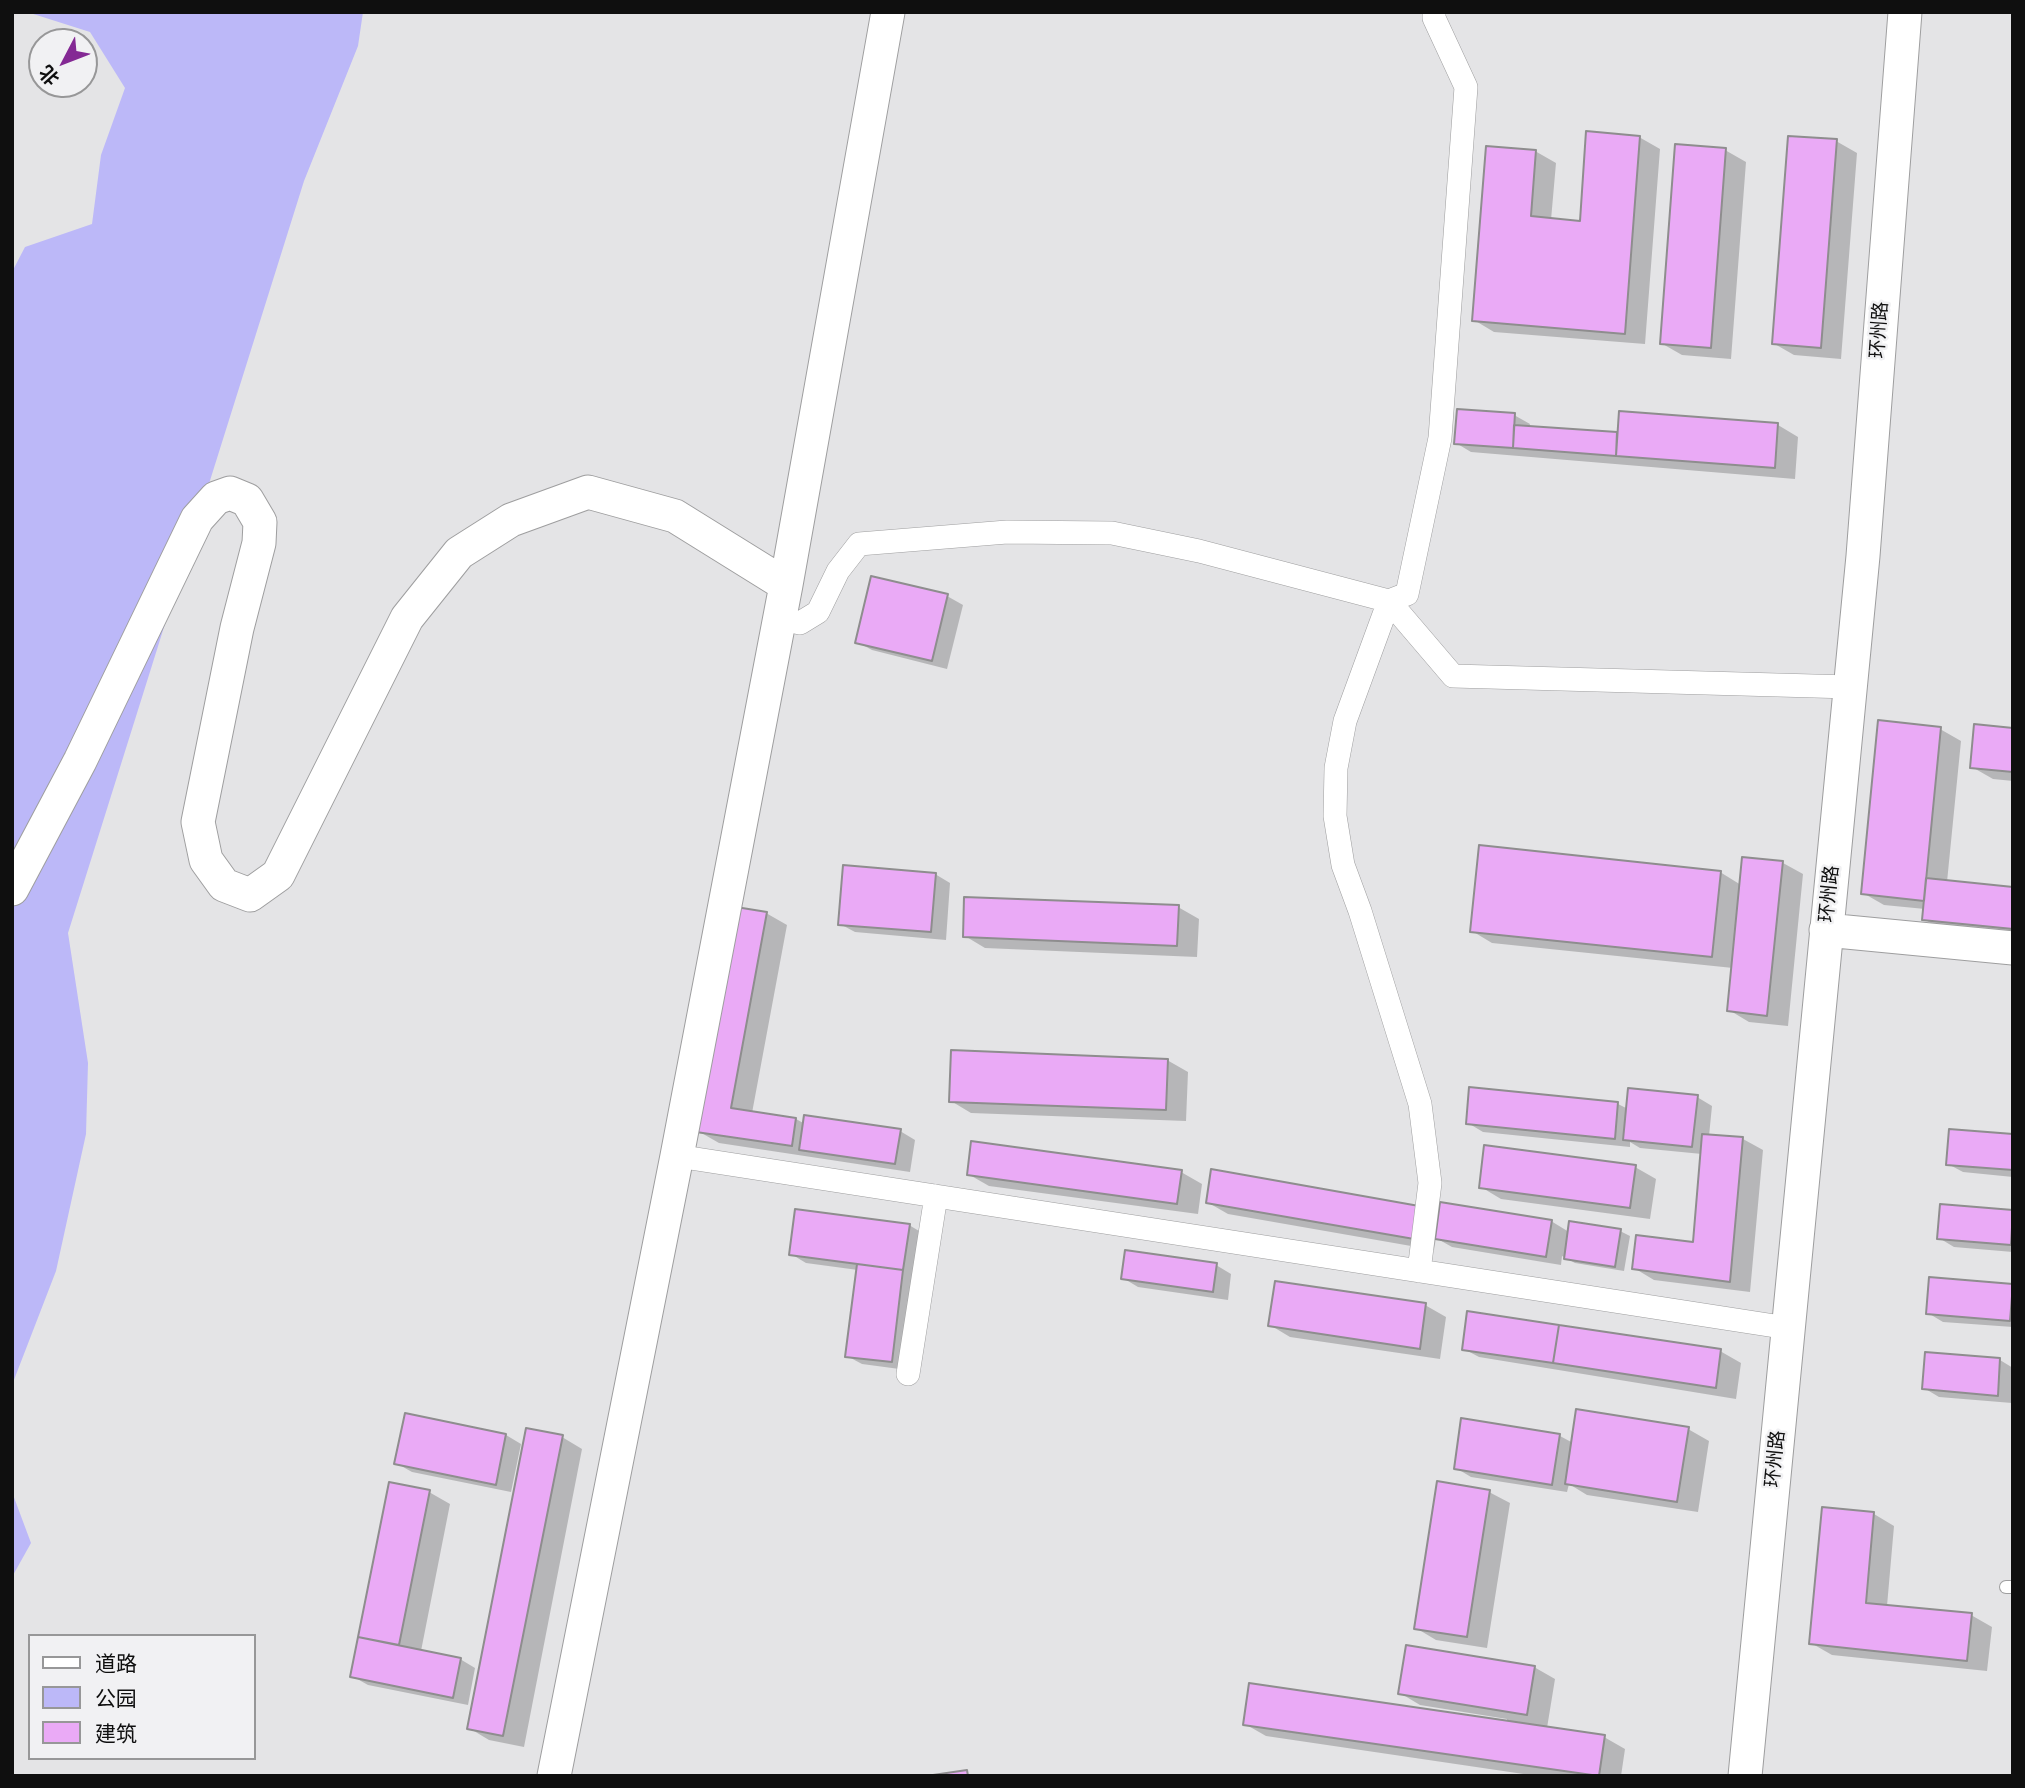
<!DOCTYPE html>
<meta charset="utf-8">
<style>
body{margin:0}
#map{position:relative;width:2025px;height:1788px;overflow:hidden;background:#e4e4e6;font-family:"Archivo Narrow","Noto Sans SC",sans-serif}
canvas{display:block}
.frame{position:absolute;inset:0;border:14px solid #0f0f0f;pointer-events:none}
.legend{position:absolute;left:28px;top:1634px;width:228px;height:126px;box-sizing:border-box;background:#f1f1f3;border:2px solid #979798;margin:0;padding:9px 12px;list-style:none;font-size:21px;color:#0f0f0f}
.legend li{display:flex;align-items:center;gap:14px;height:35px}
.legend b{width:35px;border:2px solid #979798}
.north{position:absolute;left:28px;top:28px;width:70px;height:70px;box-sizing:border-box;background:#f1f1f3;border:2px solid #979798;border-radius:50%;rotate:228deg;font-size:19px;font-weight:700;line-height:28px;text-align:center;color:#0f0f0f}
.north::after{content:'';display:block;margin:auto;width:24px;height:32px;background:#842994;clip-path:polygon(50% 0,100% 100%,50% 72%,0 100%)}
</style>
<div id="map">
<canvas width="2025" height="1788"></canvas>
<div class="frame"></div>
<ul class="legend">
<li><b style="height:9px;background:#fff"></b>道路</li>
<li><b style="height:19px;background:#bcb8f8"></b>公园</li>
<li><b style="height:19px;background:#eaaaf6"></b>建筑</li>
</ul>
<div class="north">北</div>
</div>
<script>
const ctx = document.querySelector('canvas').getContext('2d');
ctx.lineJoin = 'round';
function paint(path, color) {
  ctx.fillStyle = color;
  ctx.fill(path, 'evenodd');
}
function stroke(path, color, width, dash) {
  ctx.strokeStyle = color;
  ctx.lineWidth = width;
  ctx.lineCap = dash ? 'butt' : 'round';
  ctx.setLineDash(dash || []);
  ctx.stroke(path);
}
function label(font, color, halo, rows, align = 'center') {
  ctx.font = font + ' "Archivo Narrow","Noto Sans SC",sans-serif';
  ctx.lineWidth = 5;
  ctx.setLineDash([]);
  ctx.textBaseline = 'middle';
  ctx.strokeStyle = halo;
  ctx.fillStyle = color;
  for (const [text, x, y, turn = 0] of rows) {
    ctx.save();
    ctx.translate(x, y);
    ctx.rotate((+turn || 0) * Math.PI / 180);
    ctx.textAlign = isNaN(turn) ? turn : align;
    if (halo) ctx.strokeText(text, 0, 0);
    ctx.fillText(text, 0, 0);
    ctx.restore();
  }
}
const green = new Path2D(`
 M27 12H363L358 46 304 181 68 933 88 1063 86 1134 56 1271 12 1385V272L25 247 92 224 101 155 125 88 90 32Z
 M12 1492 31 1543 12 1577Z`);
const shadow = new Path2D(`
 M1639 137 1660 149 1645 344 1494 332 1474 320 1535 151 1556 163 1551 220 1581 223Z
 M1836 141 1857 153 1841 359 1794 355 1773 343Z
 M1725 150 1746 162 1731 359 1682 355 1661 343Z
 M1621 413 1778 425 1798 437 1795 479 1471 452 1456 443 1514 415 1530 424 1529 427 1619 435Z
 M947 596 963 605 947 669 872 650 857 642Z
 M1940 729 1961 741 1947 882 2013 889V938L1944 931 1924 919 1925 909 1884 905 1863 893Z
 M2013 730V781L1993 779 1972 767Z
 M1783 863 1803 874 1788 1026 1749 1022 1729 1010 1733 968 1492 943 1472 931 1720 872 1741 885Z
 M935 874 950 883 946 940 855 932 840 924Z
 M1178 907 1199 919 1197 957 985 948 965 936Z
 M766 913 787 925 752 1113 796 1119 805 1124 900 1131 915 1140 910 1172 719 1143 698 1131Z
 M1167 1060 1188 1072 1186 1121 971 1113 951 1101Z
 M1697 1097 1712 1106 1709 1136 1743 1139 1763 1150 1750 1292 1654 1280 1634 1268 1695 1244 1702 1154 1640 1148 1630 1142V1147L1483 1132 1468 1123 1618 1104 1628 1109Z
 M2013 1136V1177L1963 1172 1948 1164Z
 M1635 1167 1656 1179 1650 1219 1501 1199 1481 1187Z
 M1181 1172 1202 1184 1198 1214 989 1186 968 1174Z
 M1207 1202 1419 1207 1439 1219 1551 1221 1569 1232 1620 1231 1630 1236 1624 1271 1575 1263 1562 1256 1561 1265 1452 1247 1436 1238 1434 1250 1228 1214Z
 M2013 1212V1252L1954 1247 1939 1238Z
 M909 1225 924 1234 907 1370 862 1364 847 1356 858 1270 806 1263 791 1254Z
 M1216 1265 1231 1274 1228 1300 1138 1287 1123 1278Z
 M2013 1285V1327L1943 1322 1928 1313Z
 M1425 1305 1446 1317 1440 1359 1290 1337 1270 1325Z
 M1464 1349 1720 1351 1741 1363 1736 1399 1479 1357Z
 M2000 1360 2013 1368 2012 1403 1939 1397 1924 1388Z
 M1688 1429 1709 1441 1698 1512 1587 1495 1569 1484 1567 1492 1471 1477 1456 1468 1560 1436 1573 1443Z
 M506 1435 521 1444 511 1492 412 1472 396 1463Z
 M562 1437 582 1449 524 1747 489 1740 469 1728Z
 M390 1484 429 1492 450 1504 421 1651 460 1659 475 1668 468 1705 368 1685 352 1676Z
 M1489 1492 1510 1503 1487 1648 1436 1640 1416 1628Z
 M1874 1514 1894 1526 1887 1606 1971 1615 1992 1627 1987 1671 1832 1655 1811 1643Z
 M1534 1667 1555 1679 1547 1728 1604 1737 1625 1749 1621 1776H1537L1266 1736 1245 1724 1507 1722V1719L1420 1705 1400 1693Z`);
const building = new Path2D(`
 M1586 131 1640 136 1625 334 1472 321 1486 146 1536 150 1531 216 1580 221Z
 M1788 136 1837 139 1821 348 1772 344Z
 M1675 144 1726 148 1711 348 1660 344Z
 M1457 409 1515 413 1513 448 1454 444Z
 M1619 411 1778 423 1775 468 1616 456Z
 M1514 425 1617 432 1616 456 1513 448Z
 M871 576 948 594 932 661 855 643Z
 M1878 720 1941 727 1924 901 1861 894Z
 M1974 724 2013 728V772L1970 768Z
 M1479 845 1721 871 1712 957 1470 932Z
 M1742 857 1783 861 1767 1016 1727 1011Z
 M843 865 936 873 931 932 838 925Z
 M1926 878 2013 887V929L1922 920Z
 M964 897 1179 905 1177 946 963 937Z
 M736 907 767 912 731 1108 796 1118 792 1146 696 1132Z
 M951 1050 1168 1059 1166 1110 949 1102Z
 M1469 1087 1618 1102 1615 1139 1466 1124Z
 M1628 1088 1698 1095 1692 1147 1623 1140Z
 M804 1115 901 1129 895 1164 799 1150Z
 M1949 1129 2013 1134V1170L1946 1165Z
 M1702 1134 1743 1137 1730 1282 1632 1269 1636 1235 1693 1242Z
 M971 1141 1182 1170 1177 1204 967 1175Z
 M1484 1145 1636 1165 1630 1208 1479 1188Z
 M1211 1169 1419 1206 1414 1239 1206 1203Z
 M1440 1202 1552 1220 1546 1257 1435 1239Z
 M1940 1204 2013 1210 2011 1245 1937 1239Z
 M795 1209 910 1224 903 1270 789 1255Z
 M1569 1221 1621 1229 1615 1267 1564 1259Z
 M1125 1250 1217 1263 1213 1292 1121 1279Z
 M857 1264 903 1270 892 1362 845 1357Z
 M1929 1277 2013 1284 2010 1321 1926 1314Z
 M1275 1281 1426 1303 1420 1349 1268 1326Z
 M1467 1311 1559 1325 1553 1363 1462 1350Z
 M1559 1325 1721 1349 1716 1388 1553 1363Z
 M1925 1352 2000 1358 1998 1396 1922 1389Z
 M1576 1409 1689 1427 1677 1502 1565 1484Z
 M405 1413 506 1434 496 1485 394 1464Z
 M1461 1418 1560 1434 1552 1485 1454 1469Z
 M526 1428 563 1435 503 1736 467 1729Z
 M1437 1481 1490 1490 1467 1637 1414 1629Z
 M389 1482 430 1490 399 1645 358 1637Z
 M1822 1507 1874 1512 1866 1603 1972 1613 1967 1661 1809 1644Z
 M358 1637 461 1658 453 1698 350 1677Z
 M1406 1645 1535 1666 1527 1715 1398 1694Z
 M1249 1683 1605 1735 1599 1776 1243 1725Z
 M967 1770 968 1776H933V1775Z`);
const lane = new Path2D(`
 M2006 1587H2013`);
const street = new Path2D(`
 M1389 601 1345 721 1336 768 1335 816 1343 865 1360 911 1420 1104 1430 1183 1419 1271
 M1389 601 1453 676 1850 687
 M779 618 800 623 818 612 838 571 859 544 1007 532 1112 533 1199 551 1389 601 1407 594 1440 438 1466 87 1434 18V12
 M677 1156 1788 1328
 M908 1374 936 1196`);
const secondary = new Path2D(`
 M12 889 80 761 197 519 216 498 230 493 247 500 260 522 259 543 237 628 198 822 206 860 224 885 250 895 278 875 407 618 459 553 511 520 588 492 675 516 786 585
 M1826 930 2013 948
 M554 1776 677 1156 786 585 888 12
 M1745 1776 1863 556 1905 12`);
const streetNames = [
 ["环州路",1880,330,-86],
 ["环州路",1830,894,-84],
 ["环州路",1776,1459,-84]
];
paint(green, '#bcb8f8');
paint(shadow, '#0003');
paint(building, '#eaaaf6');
stroke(building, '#8e8d8e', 2);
stroke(lane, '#9e9e9f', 14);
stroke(street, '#9e9e9f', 24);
stroke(secondary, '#9e9e9f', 35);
stroke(lane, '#fff', 12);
stroke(street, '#fff', 23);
stroke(secondary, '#fff', 33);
label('19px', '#0f0f0f', '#f1f1f3', streetNames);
</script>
